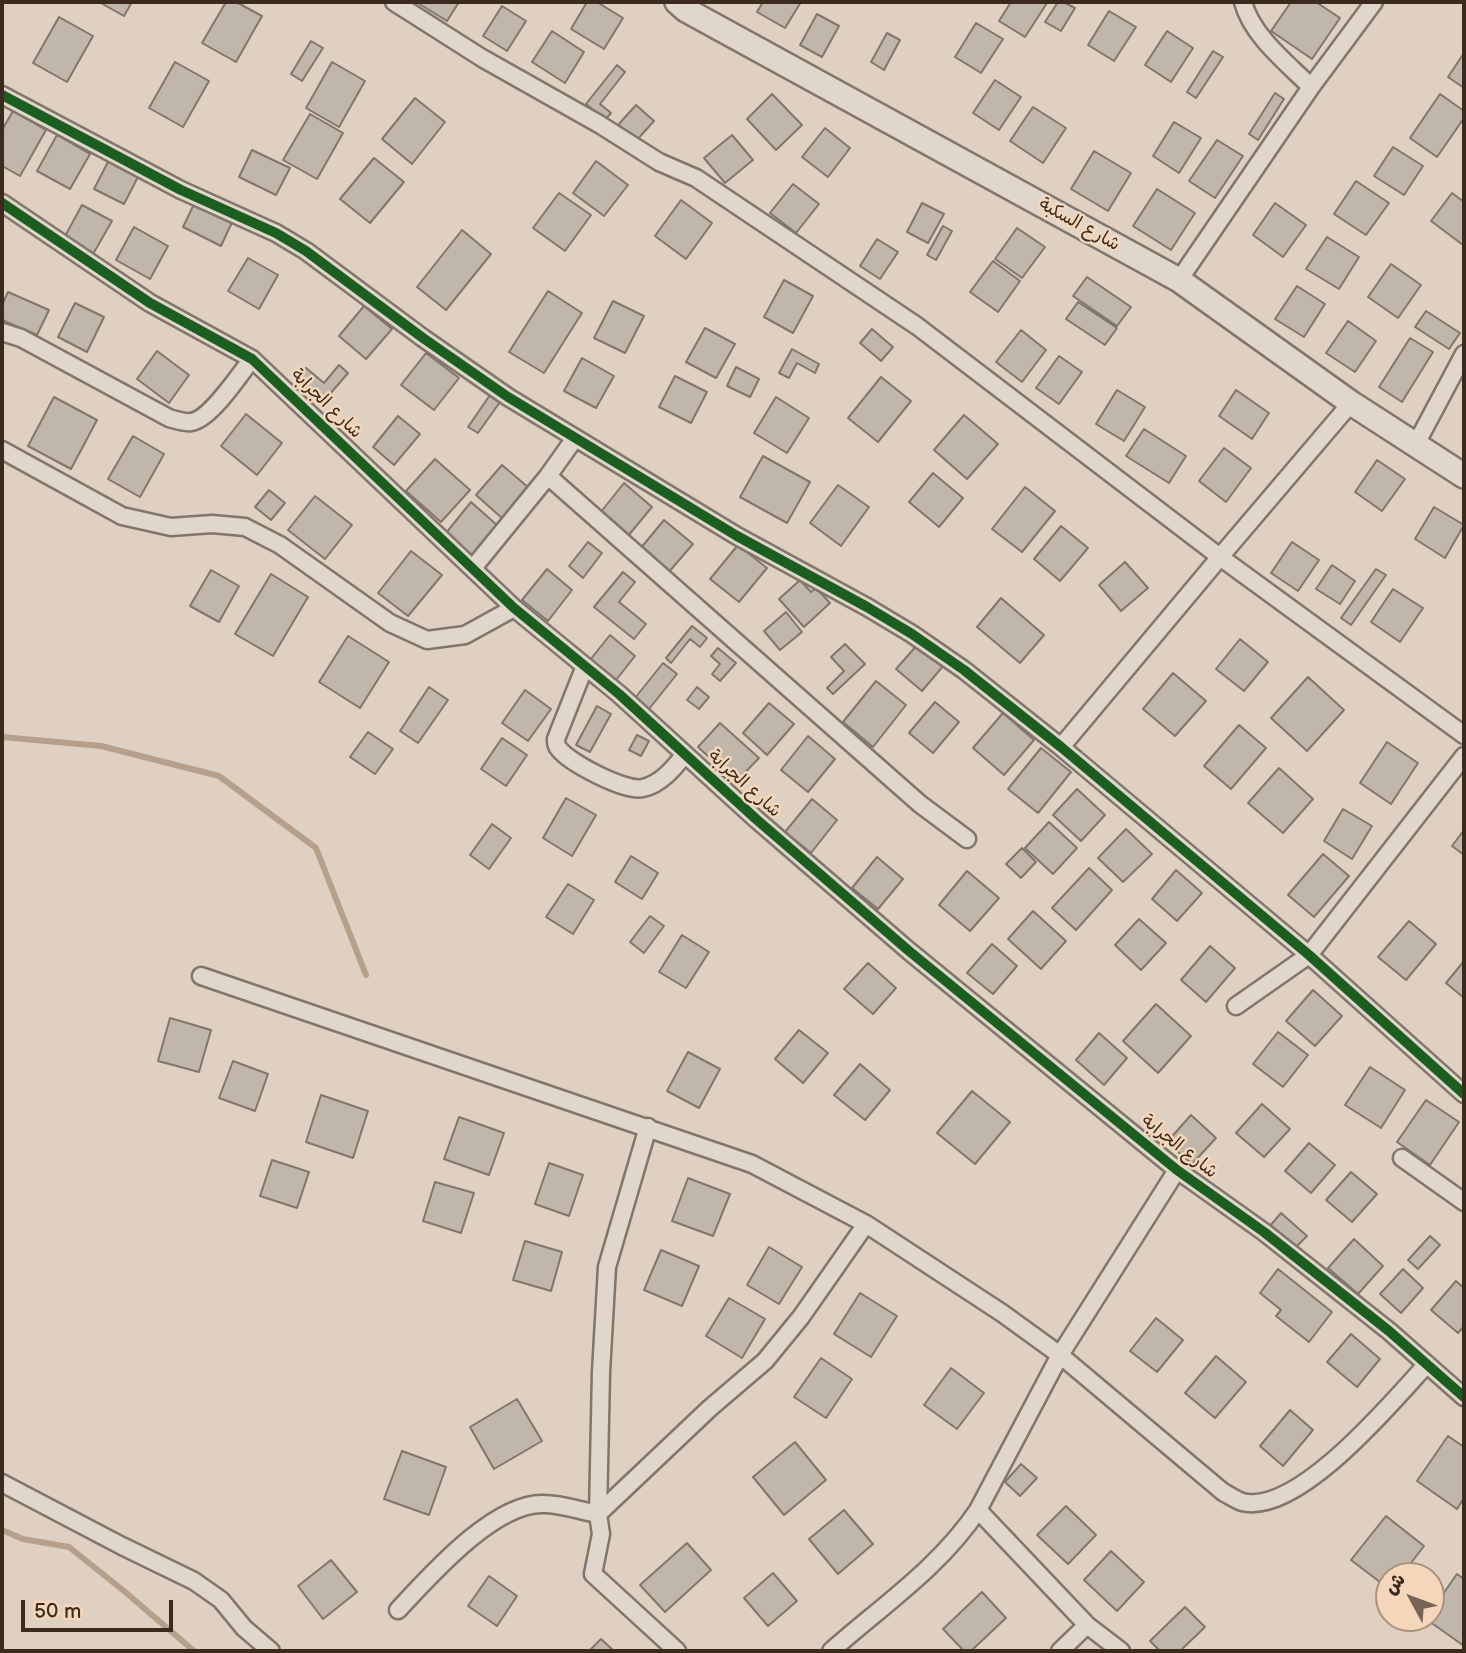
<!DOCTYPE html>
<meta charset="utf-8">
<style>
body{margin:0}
#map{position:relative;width:1466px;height:1653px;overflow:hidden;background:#e0d0c1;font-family:"Balsamiq Sans","Playpen Sans Arabic",sans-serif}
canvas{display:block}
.frame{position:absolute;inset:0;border:4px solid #3b2a1e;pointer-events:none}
.north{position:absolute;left:1375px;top:1562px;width:70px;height:70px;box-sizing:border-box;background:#f4d7ba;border:2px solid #aa927c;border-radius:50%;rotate:311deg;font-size:19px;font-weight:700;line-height:28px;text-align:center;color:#3b2a1e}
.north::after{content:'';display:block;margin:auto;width:24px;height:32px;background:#756457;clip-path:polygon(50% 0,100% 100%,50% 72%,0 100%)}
.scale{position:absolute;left:21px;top:1600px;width:152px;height:32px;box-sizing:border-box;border:4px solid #3b2a1e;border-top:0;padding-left:9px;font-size:21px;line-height:24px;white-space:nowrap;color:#3b2a1e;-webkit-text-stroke:5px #f4d7ba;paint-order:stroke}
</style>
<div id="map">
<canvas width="1466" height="1653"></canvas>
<div class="frame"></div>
<div class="north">ش</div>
<div class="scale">50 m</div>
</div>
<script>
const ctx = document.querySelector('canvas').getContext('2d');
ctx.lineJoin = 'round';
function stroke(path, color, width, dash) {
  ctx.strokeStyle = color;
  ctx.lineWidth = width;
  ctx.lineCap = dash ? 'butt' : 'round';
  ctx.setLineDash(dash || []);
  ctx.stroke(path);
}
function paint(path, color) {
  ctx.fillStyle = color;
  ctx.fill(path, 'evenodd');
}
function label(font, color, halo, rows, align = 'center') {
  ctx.font = font + ' "Balsamiq Sans","Playpen Sans Arabic",sans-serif';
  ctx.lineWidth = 5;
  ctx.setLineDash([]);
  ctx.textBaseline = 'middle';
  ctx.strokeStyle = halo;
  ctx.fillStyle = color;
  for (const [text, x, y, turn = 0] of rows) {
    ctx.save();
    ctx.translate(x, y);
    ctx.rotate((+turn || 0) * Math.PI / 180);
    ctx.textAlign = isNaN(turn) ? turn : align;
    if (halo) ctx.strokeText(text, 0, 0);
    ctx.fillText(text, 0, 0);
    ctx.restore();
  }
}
const stream = new Path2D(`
 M2 737 101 746 219 776 316 848 366 975
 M2 1530 23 1539 69 1547 124 1591 194 1651`);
const building = new Path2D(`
 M99 2H132L124 16Z
 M226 2H236L262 16 236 62 202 43Z
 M416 2H459L447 21Z
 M587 2H597L623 18 604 49 571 29Z
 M763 2H801L785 28 757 12Z
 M1011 2 1047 3 1025 37 999 21Z
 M1058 2H1063L1075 8 1061 31 1045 22Z
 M1291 2H1316L1340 18 1312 59 1271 31Z
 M502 6 526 21 507 51 483 36Z
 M1109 11 1136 27 1114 61 1088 45Z
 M817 14 839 26 822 57 800 45Z
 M59 17 93 36 67 82 33 63Z
 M976 23 1003 39 981 73 955 57Z
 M552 31 584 52 565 83 532 62Z
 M1167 31 1193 48 1171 82 1145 65Z
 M887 33 900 40 884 70 871 62Z
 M311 41 323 48 302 81 291 74Z
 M1213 51 1223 57 1196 98 1187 92Z
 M1464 53V88L1448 77Z
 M175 62 209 81 183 127 149 108Z
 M332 62 365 81 339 127 306 108Z
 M617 65 625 72 600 104 611 113 605 120 586 104Z
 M995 80 1021 97 999 130 973 113Z
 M1275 93 1284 99 1258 140 1249 134Z
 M772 94 802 125 776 150 747 119Z
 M1440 94 1464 111V118L1437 157 1410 138Z
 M415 98 445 122 412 164 382 139Z
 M636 105 654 121 636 141 618 125Z
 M1033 107 1066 128 1043 163 1010 141Z
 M13 111 46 130 20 176 2 166V130Z
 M310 114 343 133 317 179 283 160Z
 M1174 122 1201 138 1179 173 1153 156Z
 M825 128 850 148 828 177 802 157Z
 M57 135 90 154 70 189 37 171Z
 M732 135 753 160 725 183 704 158Z
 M1217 140 1243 156 1215 198 1189 181Z
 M1393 147 1423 166 1404 195 1374 176Z
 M252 150 290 168 276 195 239 177Z
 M1094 151 1131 173 1108 211 1071 189Z
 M110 158 140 173 124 204 94 189Z
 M374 158 404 182 370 223 340 199Z
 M596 161 628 185 604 216 573 193Z
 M1356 181 1389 203 1366 235 1334 214Z
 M793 184 819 204 796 233 770 213Z
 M1157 189 1195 213 1171 250 1133 226Z
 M559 193 591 215 565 251 533 228Z
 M1452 193 1464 202 1463 245 1431 221Z
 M196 200 234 218 221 246 183 227Z
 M681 200 712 223 686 259 655 236Z
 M922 203 944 214 928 243 907 232Z
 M1275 203 1306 225 1283 257 1253 235Z
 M82 205 112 221 93 254 64 238Z
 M943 226 952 231 936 260 927 255Z
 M134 227 168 246 150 279 116 260Z
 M1017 228 1045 247 1022 278 995 259Z
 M462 230 491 254 446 310 417 287Z
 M1327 237 1359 257 1339 289 1306 269Z
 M877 239 898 252 880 279 860 266Z
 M248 258 278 275 259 309 228 291Z
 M993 261 1020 281 998 312 970 292Z
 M1391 264 1421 285 1398 318 1368 297Z
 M1087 277 1131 307 1117 326 1073 296Z
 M784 280 813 296 793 333 764 317Z
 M1297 286 1325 304 1304 337 1275 319Z
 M548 291 582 313 544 373 509 352Z
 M8 292 49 310 37 335 2 320V305Z
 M613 301 644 316 625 353 594 338Z
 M1078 302 1117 328 1105 345 1066 319Z
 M75 303 104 317 87 352 58 337Z
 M364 306 392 329 366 359 339 336Z
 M1426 311 1460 333 1449 349 1415 327Z
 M1348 321 1376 341 1355 372 1326 353Z
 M705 328 735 344 716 378 686 362Z
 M872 329 893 347 881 361 860 343Z
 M1021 330 1046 350 1022 382 996 362Z
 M1410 338 1433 352 1402 402 1379 387Z
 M792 349 819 364 815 373 797 363 789 378 779 373Z
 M157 351 189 375 169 403 137 379Z
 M426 353 459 378 434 410 401 385Z
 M1059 356 1082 372 1059 404 1036 388Z
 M582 358 614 376 596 408 564 391Z
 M339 365 348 373 324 401 297 379 306 368 324 383Z
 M736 367 759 379 750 397 727 386Z
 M675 376 707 392 691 423 659 407Z
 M881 377 911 401 878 442 848 418Z
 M1117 390 1145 407 1124 441 1096 424Z
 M1236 390 1269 413 1252 439 1219 416Z
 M490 395 500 402 478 433 468 427Z
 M54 397 97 420 71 469 28 446Z
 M776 397 809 418 787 453 754 433Z
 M246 414 282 443 257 475 221 446Z
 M964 415 998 444 967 479 934 450Z
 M398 416 420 434 394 465 373 447Z
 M1144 429 1186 456 1169 483 1126 456Z
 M133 436 164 454 140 497 108 479Z
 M1224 448 1251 468 1226 502 1199 481Z
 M763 456 810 482 787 523 740 497Z
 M435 459 470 490 441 522 406 491Z
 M1377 460 1405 479 1382 511 1355 492Z
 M502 465 529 488 503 519 476 495Z
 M933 473 963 498 939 527 909 502Z
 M624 483 652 507 628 536 600 513Z
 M838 485 869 507 841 546 810 523Z
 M1025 487 1055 511 1022 552 992 529Z
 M269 490 285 503 271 520 255 507Z
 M315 496 352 525 325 559 288 530Z
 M471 502 498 526 473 556 446 533Z
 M1434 507 1464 525 1445 558 1415 539Z
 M664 520 693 544 668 573 640 549Z
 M1061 526 1088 548 1060 581 1034 559Z
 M588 542 602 553 583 578 569 566Z
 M1292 542 1319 560 1298 591 1271 573Z
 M738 545 767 568 739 602 710 579Z
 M411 551 442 575 408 616 378 593Z
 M1125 562 1148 588 1121 611 1099 585Z
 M1332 565 1355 581 1340 604 1316 589Z
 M547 569 572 590 548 621 522 600Z
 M1376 569 1386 575 1351 625 1341 618Z
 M211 570 239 586 219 622 190 606Z
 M623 572 635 582 619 602 646 624 634 639 594 607Z
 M271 574 308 597 273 656 235 634Z
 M800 580 811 592 816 588 830 603 804 627 779 599Z
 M1393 589 1423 608 1400 642 1371 622Z
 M1001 598 1044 635 1020 663 977 627Z
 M786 612 802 632 780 650 764 631Z
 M692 626 707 638 700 647 690 639 671 663 666 658Z
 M610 635 635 656 616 680 590 660Z
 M348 636 389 662 360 708 319 682Z
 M1240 639 1268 662 1244 691 1216 669Z
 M845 644 865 664 833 694 827 688 844 671 831 657Z
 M918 644 944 665 922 691 896 669Z
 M718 648 736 663 720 681 712 674 720 664 711 656Z
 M663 663 677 674 649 709 635 698Z
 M1173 673 1206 701 1175 736 1143 709Z
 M1308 677 1344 710 1307 751 1271 718Z
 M876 681 906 705 873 747 843 722Z
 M429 687 448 700 418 743 400 731Z
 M697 687 709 697 699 709 687 700Z
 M525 690 551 709 528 741 502 723Z
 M935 702 959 722 933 753 909 733Z
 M769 703 794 724 767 755 743 733Z
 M597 706 611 714 590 752 576 745Z
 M1003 713 1034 740 1004 775 973 748Z
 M720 723 759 758 736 782 698 747Z
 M1239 725 1266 748 1231 789 1204 766Z
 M368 732 393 749 375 774 350 757Z
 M637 735 649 741 641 756 629 750Z
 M808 736 835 759 808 792 781 770Z
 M502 738 527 755 506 786 481 769Z
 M1387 742 1418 763 1391 804 1360 783Z
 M1041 748 1071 772 1038 813 1008 789Z
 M1279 768 1313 799 1283 833 1248 803Z
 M1077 789 1105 815 1081 841 1053 815Z
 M566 798 596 815 572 856 543 838Z
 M812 799 837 820 811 853 785 832Z
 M1343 809 1372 826 1352 859 1324 841Z
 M1049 822 1077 848 1053 874 1025 848Z
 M492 824 511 838 489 869 470 855Z
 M1126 829 1152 854 1123 882 1098 858Z
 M1464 830V855L1452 846Z
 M1022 848 1036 862 1021 878 1006 864Z
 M1323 854 1349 876 1314 917 1288 895Z
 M631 856 658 873 642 899 615 882Z
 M877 857 903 879 878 909 852 888Z
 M1089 868 1112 890 1076 930 1052 908Z
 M1176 870 1202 893 1177 921 1152 899Z
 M967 871 999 898 970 931 939 905Z
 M568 884 594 900 573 934 546 917Z
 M1033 911 1066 941 1041 969 1008 939Z
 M650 916 664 926 644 953 630 942Z
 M1139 919 1166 943 1141 970 1115 945Z
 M1409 921 1436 944 1406 980 1378 957Z
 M682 935 709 952 686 988 659 972Z
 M992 944 1017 966 993 994 967 973Z
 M1210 946 1235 968 1206 1002 1181 980Z
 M1464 961V998L1446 983Z
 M868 963 896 988 873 1014 844 989Z
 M1313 990 1342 1016 1315 1046 1286 1021Z
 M1156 1004 1191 1036 1158 1073 1123 1041Z
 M170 1018 211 1030 199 1072 158 1061Z
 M799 1030 828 1053 803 1083 775 1059Z
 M1278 1032 1308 1055 1283 1087 1253 1064Z
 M1099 1033 1127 1058 1104 1085 1076 1060Z
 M688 1052 720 1069 699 1108 667 1091Z
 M233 1061 268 1074 255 1111 219 1098Z
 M860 1064 890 1090 865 1120 834 1095Z
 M1370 1067 1405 1090 1381 1128 1345 1105Z
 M972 1091 1010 1122 975 1164 937 1133Z
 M321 1095 368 1111 353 1158 306 1142Z
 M1426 1100 1459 1122 1430 1165 1397 1142Z
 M1262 1104 1290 1129 1264 1157 1236 1133Z
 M1191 1115 1216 1138 1192 1164 1167 1142Z
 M459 1117 504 1133 489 1175 444 1159Z
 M1309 1143 1335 1165 1311 1193 1285 1171Z
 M272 1160 309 1172 297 1208 260 1196Z
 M549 1163 583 1175 569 1216 535 1204Z
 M1351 1172 1377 1194 1352 1222 1326 1200Z
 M688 1178 730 1194 713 1236 672 1221Z
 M435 1182 474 1193 461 1233 423 1221Z
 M1281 1213 1307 1236 1294 1249 1269 1227Z
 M1430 1236 1440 1245 1418 1269 1408 1260Z
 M1354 1239 1383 1266 1358 1294 1328 1268Z
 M525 1241 562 1252 551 1291 513 1280Z
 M769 1247 802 1267 779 1304 747 1285Z
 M661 1250 699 1266 682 1306 644 1290Z
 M1278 1269 1332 1312 1309 1342 1276 1316 1281 1310 1260 1293Z
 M1403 1269 1423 1288 1401 1313 1380 1294Z
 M1456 1281 1464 1288V1326L1458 1333 1431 1310Z
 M860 1293 897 1316 871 1357 834 1334Z
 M729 1298 765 1319 742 1358 706 1336Z
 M1156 1318 1183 1340 1157 1372 1130 1351Z
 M1351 1334 1380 1359 1357 1387 1327 1362Z
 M1216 1356 1246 1382 1215 1418 1185 1393Z
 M821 1358 852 1379 826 1418 794 1397Z
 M951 1368 984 1393 957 1429 924 1405Z
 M517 1399 542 1441 494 1469 470 1427Z
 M1290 1410 1313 1430 1283 1466 1260 1446Z
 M1448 1436 1464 1447V1498L1457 1509 1417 1481Z
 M795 1442 826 1480 784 1515 753 1477Z
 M402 1451 446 1467 429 1515 384 1499Z
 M1021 1464 1037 1478 1020 1496 1005 1482Z
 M1066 1506 1096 1535 1068 1564 1037 1535Z
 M844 1510 873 1544 838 1574 809 1539Z
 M1386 1516 1424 1546 1401 1576H1389V1589L1351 1560Z
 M687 1543 711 1570 665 1612 640 1585Z
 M1111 1551 1144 1582 1117 1611 1084 1580Z
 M331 1560 357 1592 323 1619 298 1586Z
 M773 1573 797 1601 768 1626 744 1598Z
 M1457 1574 1464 1579V1646L1426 1619 1431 1618V1611Z
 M489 1576 517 1596 497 1626 468 1606Z
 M982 1592 1006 1618 971 1651H964L943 1629Z
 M1185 1607 1205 1627 1180 1651H1160L1150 1641Z
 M601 1639 614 1651H589Z`);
const minor = new Path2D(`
 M394 2 482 58 599 124 659 162 696 178 917 326 1220 557 1351 403
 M1243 2C1252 36 1287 63 1311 87
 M2 95 181 190 276 233 306 251 423 338 508 397 737 536 867 607 912 634 964 670 1061 747 1309 955 1464 1094
 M2 203 150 303 252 359 514 608 619 694 756 819 909 951 1177 1170 1264 1232 1389 1331 1464 1397
 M1179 280 1311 87 1374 2
 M2 332 21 338 169 418C176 420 184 423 191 422 210 420 239 375 252 359
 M1416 444 1464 354
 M2 450 122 516 171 527 212 524 245 527 280 545 390 623 427 640 465 635 514 608
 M548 476 920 804 967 839
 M473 568 548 476 575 438
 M585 666 556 739C556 743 556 746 559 749 570 763 625 792 643 788 661 784 674 768 685 754
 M1061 747 1220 557 1464 735
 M201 976 752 1164 866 1224 1002 1313 1060 1355 1223 1492C1229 1495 1236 1500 1242 1502 1298 1516 1393 1401 1427 1364
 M1236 1006 1309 955 1464 756
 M648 1127 607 1267 601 1372 598 1514 601 1534 593 1574 677 1651
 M1402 1158 1464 1202
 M2 1483 122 1546 194 1581 221 1600 244 1628 271 1651
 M978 1510 1087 1625 1121 1651
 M398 1610C429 1577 494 1502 544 1504 562 1504 581 1511 598 1514L710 1408 765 1361 801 1317 866 1224
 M831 1651C882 1606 940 1567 978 1510L1060 1355 1177 1170
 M1060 1651 1087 1625`);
const secondary = new Path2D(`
 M677 2 686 10 1179 280 1351 403 1464 476`);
const cycleway = new Path2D(`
 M2 95 181 190 276 233 306 251 423 338 508 397 737 536 867 607 912 634 964 670 1061 747 1309 955 1464 1094
 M2 203 150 303 252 359 514 608 619 694 756 819 909 951 1177 1170 1264 1232 1389 1331 1464 1397`);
const streetNames = [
 ["شارع السكبة",1079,225,29],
 ["شارع الجرابة",326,404,44],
 ["شارع الجرابة",744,784,42],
 ["شارع الجرابة",1179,1147,38]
];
stroke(stream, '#b6a08c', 6);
paint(building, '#c1b6aa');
stroke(building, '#80766c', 2);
stroke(minor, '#80766c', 21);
stroke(secondary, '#80766c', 28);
stroke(minor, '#e1d6cb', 16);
stroke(secondary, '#e1d6cb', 23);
stroke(cycleway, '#1b5e20', 10);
label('18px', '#3b2a1e', '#f4d7ba', streetNames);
</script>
